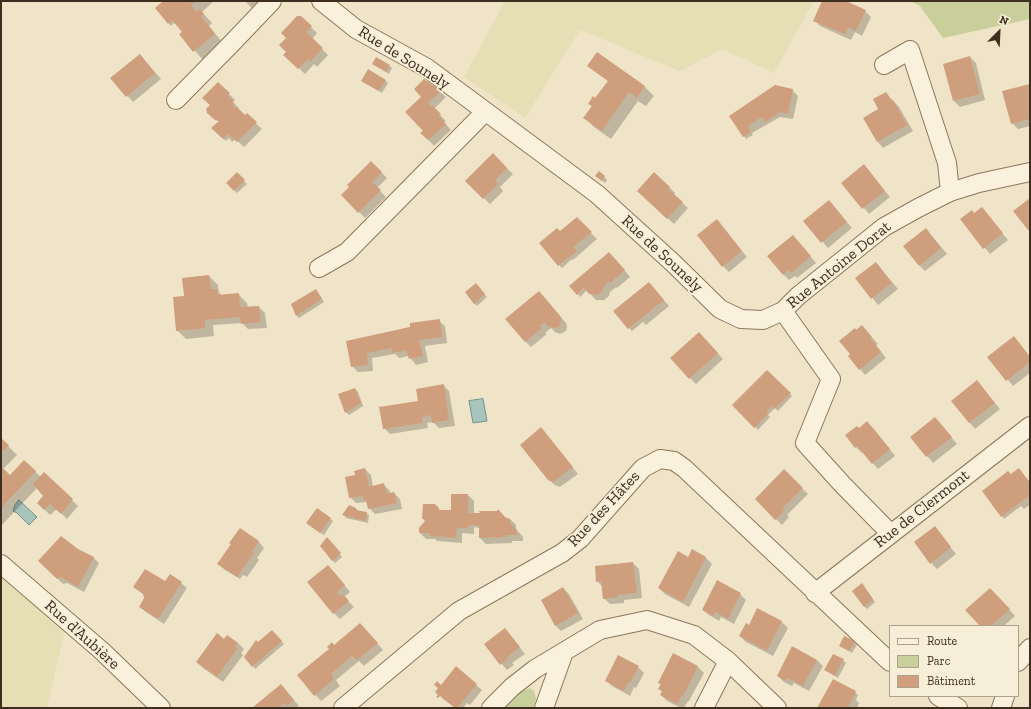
<!DOCTYPE html>
<meta charset="utf-8">
<style>
body{margin:0}
#map{position:relative;width:1031px;height:709px;overflow:hidden;background:#f0e4c8;font-family:"Zilla Slab",serif}
canvas{display:block}
.frame{position:absolute;inset:0;border:2px solid #3d2e20;pointer-events:none}
.legend{position:absolute;left:889px;top:625px;width:130px;height:72px;box-sizing:border-box;background:#f7eed8;border:1px solid #ada18e;margin:0;padding:5px 7px;list-style:none;font-size:12px;color:#3d2e20}
.legend li{display:flex;align-items:center;gap:8px;height:20px}
.legend b{width:20px;border:1px solid #ada18e}
.north{position:absolute;left:979px;top:12px;width:40px;height:40px;-webkit-text-stroke:3px #f7eed8;paint-order:stroke;rotate:24deg;font-size:11px;font-weight:700;line-height:16px;text-align:center;color:#3d2e20}
.north::after{content:'';display:block;margin:auto;width:14px;height:18px;background:#3d2e20;clip-path:polygon(50% 0,100% 100%,50% 72%,0 100%)}
</style>
<div id="map">
<canvas width="1031" height="709"></canvas>
<div class="frame"></div>
<ul class="legend">
<li><b style="height:5px;background:#faf1dc"></b>Route</li>
<li><b style="height:11px;background:#c9cf9b"></b>Parc</li>
<li><b style="height:11px;background:#cf9f7d"></b>Bâtiment</li>
</ul>
<div class="north">N</div>
</div>
<script>
const ctx = document.querySelector('canvas').getContext('2d');
ctx.lineJoin = 'round';
function paint(path, color) {
  ctx.fillStyle = color;
  ctx.fill(path, 'evenodd');
}
function stroke(path, color, width, dash) {
  ctx.strokeStyle = color;
  ctx.lineWidth = width;
  ctx.lineCap = dash ? 'butt' : 'round';
  ctx.setLineDash(dash || []);
  ctx.stroke(path);
}
function label(font, color, halo, rows, align = 'center') {
  ctx.font = font + ' "Zilla Slab",serif';
  ctx.lineWidth = 3.5;
  ctx.setLineDash([]);
  ctx.textBaseline = 'middle';
  ctx.strokeStyle = halo;
  ctx.fillStyle = color;
  for (const [text, x, y, turn = 0] of rows) {
    ctx.save();
    ctx.translate(x, y);
    ctx.rotate((+turn || 0) * Math.PI / 180);
    ctx.textAlign = isNaN(turn) ? turn : align;
    if (halo) ctx.strokeText(text, 0, 0);
    ctx.fillText(text, 0, 0);
    ctx.restore();
  }
}
const farmland = new Path2D(`
 M505 1H814L774 73 723 49 680 71 580 30 525 118 464 77Z
 M1 564 68 623 64 634 47 708H1Z`);
const green = new Path2D(`
 M910 1H1030V19L943 38 919 5Z
 M530 688 534 691 536 699 533 708H501L522 691Z`);
const water = new Path2D(`
 M483 399 487 421 473 423 469 401Z
 M19 500 37 517 29 525 17 513 13 511 15 505Z`);
const shadow = new Path2D(`
 M165 1H214L202 12 212 23 209 26 223 43 203 60 180 34 183 32 175 22 171 26 156 8Z
 M245 1H264L255 11Z
 M823 1H843L865 11 871 17 862 36 855 32 851 40 820 26 815 20Z
 M300 17 317 33 312 39 328 55 317 67 314 64 305 74 285 55 287 52V38Z
 M597 53 645 87 654 96 646 106 638 101 611 139 594 127 585 118 592 106 589 103 596 100 609 82 607 80Z
 M140 55 161 79 133 102 112 78Z
 M970 57 976 63 985 100 960 107 954 101Z
 M373 64 390 66 392 68 389 74Z
 M385 80 388 83 382 93 365 83Z
 M424 81 440 92 446 97 434 109 446 121 444 122 451 130 434 146 422 133 424 131 422 97Z
 M218 83 235 100 233 102 239 108V111L245 117 247 115 262 129 244 147 235 139 232 142 229 138 226 141 213 128 219 122 208 112Z
 M1030 85V126L1018 129 1012 123Z
 M792 90 798 96 793 119 780 117 752 133 753 135 746 139 730 116Z
 M886 93 899 107 913 131 883 148 878 142 880 109Z
 M493 155 513 174 500 187 503 191 490 204 466 181Z
 M371 162 387 178 377 188 386 197 365 218 343 195Z
 M864 166 890 197 869 214 843 183Z
 M599 172 607 180 605 183 599 178Z
 M237 174 247 184 237 193 227 183Z
 M669 187 675 193 674 195 688 208 674 224 654 206Z
 M829 201 852 228 828 248 805 221Z
 M982 208 1008 240 990 254 962 220 974 214Z
 M577 219 597 239 573 260 572 259 562 268 555 261 560 232Z
 M717 220 747 257 729 272 723 266Z
 M931 235 947 254 925 271 919 265Z
 M793 236 816 263 797 278 795 276 789 280 783 274Z
 M615 259 630 277 617 288 616 287 610 292 609 296 604 300H596L587 290 580 297 578 294Z
 M876 263 898 289 878 305 857 278Z
 M209 276 218 285 219 292 222 296 238 294 247 303 248 308 259 307 265 313 267 328 248 329 242 323 213 325 214 336 186 339 177 330 185 297Z
 M649 283 669 306 646 325 643 322 632 331 626 325Z
 M479 287 487 297 477 306 474 303Z
 M316 290 324 302 299 318 297 316 292 305Z
 M545 298 566 323 567 327 566 331 560 334 555 332 551 328 545 333 547 334 531 347 525 341Z
 M439 321 445 326 447 343 425 346 428 362 416 365 409 356 399 358 395 354 372 358 373 371 358 372 352 366 348 341Z
 M862 326 878 344 876 345 886 358 865 375 860 369 852 354 856 331Z
 M705 339 723 359 696 384 690 378Z
 M1019 343 1030 357V373L1013 386 989 357Z
 M767 371 792 396 778 411 775 408 768 415 770 417 758 430 733 405Z
 M977 382 1000 409 975 429 952 401Z
 M443 385 449 391 455 426 439 428 433 422 427 423 428 428 390 434 384 428Z
 M355 389 358 392 363 406 349 415 346 412 340 394Z
 M935 418 957 444 933 463 911 437Z
 M541 428 578 474 560 487 555 485 548 479Z
 M873 428 895 456 878 469 863 452 862 453 856 447 846 436 859 429Z
 M1 439 17 455 3 469 10 476 24 461 41 477 44 473 78 506 67 519 57 509 50 515 38 503 45 496 37 488 1 526Z
 M365 469 371 475 373 487 384 485 390 491 391 494 394 493 400 499 402 509 375 514 369 508 367 502 356 503 350 497 356 475Z
 M1019 470 1030 482V505L1024 509 1021 506 1004 519 1002 516 1011 475Z
 M784 471 808 494 787 515 789 517 782 525 756 499Z
 M452 495H468L474 501V514L510 519 516 525V529L523 537V541H512V543L486 544 480 538V528L474 527V534L462 533V543L437 541 435 539H426L420 533 435 505 441 511H452Z
 M356 508 358 511 366 513 369 515 368 523 346 518 344 515Z
 M317 509 333 521 324 535 310 526Z
 M935 528 956 554 937 569 931 563Z
 M240 529 259 542 264 548 257 558 259 560 247 577 243 575 240 579 225 570 219 564Z
 M329 541 342 557 335 563 332 560Z
 M78 550 93 557 99 563 84 592 67 583 63 584 40 561Z
 M692 551 706 558 712 564 689 607 665 594 659 588 688 558Z
 M633 563 639 569 642 598 624 600V603L610 604 604 598 602 586 597 581Z
 M334 572 350 592 344 597 354 607 340 619 334 613Z
 M166 583H181L187 588 164 624 146 612 140 607 145 598V596L135 587Z
 M864 587 875 602 867 609 864 606Z
 M563 588 569 594 583 619 561 631 555 625Z
 M740 594 746 600 734 624 721 617 719 621 709 615 703 610Z
 M996 595 1015 616 1004 626H981Z
 M782 622 788 628 773 656 746 642 740 636 749 626Z
 M360 624 383 650 364 666 359 661 336 680 340 686 321 701 298 676Z
 M505 629 525 654 512 663 514 665 507 670 485 644Z
 M275 634 284 644 255 669 253 666 258 643Z
 M224 640 238 643 244 649 241 653 243 655 223 682 203 668 197 662Z
 M854 642 857 645 852 653 840 646Z
 M793 648 817 660 823 666 809 691 794 683 792 686 784 682 778 676Z
 M674 655 698 667 704 673 689 701H688L684 708H681L667 701 661 695 663 692 660 689 661 685 659 683Z
 M843 660 846 663 838 678 825 670Z
 M638 667 644 673 636 688 634 687 630 696 612 686 606 680Z
 M456 668 482 690 470 705 467 703 463 708H455L442 698 441 686Z
 M287 692 299 706 297 708H254Z
 M855 692 858 695 856 700 859 703 857 708H819Z`);
const building = new Path2D(`
 M163 1H196L191 5 196 12 200 9 204 14 201 16 215 34 193 52 179 34 182 32 172 20 168 24 155 8Z
 M822 1H846L866 10 856 31 849 27 845 34 813 21Z
 M297 16H301L312 26 306 32 323 48 310 62 308 59 298 69 283 55 286 52 279 45 286 38 281 33Z
 M597 52 645 86 637 98 629 92 602 131 583 118 592 106 588 104 593 96 595 98 608 81 587 66Z
 M140 54 155 73 126 97 110 78Z
 M970 56 980 94 953 101 943 64Z
 M376 57 390 65 386 72 372 64Z
 M368 69 386 80 379 91 361 81Z
 M424 79 441 91 428 103 431 107 432 105 441 114 439 116 446 124 428 140 420 133 423 131 405 112 421 97 414 89Z
 M218 82 230 93 228 95 233 101 234 108H238L245 115 247 113 257 122 237 142 228 134 223 139 211 128 219 121 215 120 207 113 206 109 210 105 202 98Z
 M1030 84V119L1011 124 1002 91Z
 M775 85 793 89 788 114 780 112 765 122 762 117 748 126 751 132 743 137 729 116Z
 M886 92 892 101 893 100 907 125 877 142 863 118 878 109 873 99Z
 M493 153 507 168 495 180 498 184 483 199 465 181Z
 M371 161 382 172 372 182 381 190 358 213 341 195 349 187 347 185Z
 M864 164 885 191 862 209 841 183Z
 M599 171 605 176 602 181 595 176Z
 M237 172 245 180 234 191 226 183Z
 M654 172 670 187 668 189 683 202 667 219 637 191Z
 M1030 198V229L1028 230 1013 211Z
 M829 200 847 222 821 243 803 221Z
 M982 207 1003 233 983 249 960 219 972 210 974 213Z
 M577 217 592 232 573 247 577 251 558 266 539 243 557 228 560 231Z
 M717 219 742 251 722 267 697 235Z
 M926 228 941 248 919 266 903 246Z
 M793 235 811 256 791 273 789 270 783 275 767 256Z
 M609 252 625 270 610 283 609 281 604 286 603 290 598 295 589 294 584 288 577 295 569 286Z
 M876 262 892 283 871 299 855 278Z
 M209 275 211 289H217V295L239 293 240 307 259 306 261 322 241 324 240 317 205 320V328L176 331 173 297 184 296 182 278Z
 M649 282 664 300 628 329 613 311Z
 M476 283 485 294 474 304 465 292Z
 M316 289 322 299 296 316 291 304Z
 M539 291 560 316 562 320 559 327 554 328 548 326 545 322 540 326 542 328 525 342 505 319Z
 M440 319 442 337 419 340 423 356 409 359 406 350 392 353V348L367 353 368 365 351 367 346 341 410 327V323Z
 M862 325 872 337 871 339 881 352 859 370 848 356 850 354 839 341 855 328 856 330Z
 M699 332 718 353 689 379 670 358Z
 M1014 336 1030 357V362L1006 381 987 357Z
 M767 370 791 393 774 409 772 406 766 412 768 414 754 428 732 405Z
 M977 380 995 403 969 423 951 401Z
 M444 384 449 420 432 423 431 415 422 417V423L383 429 379 407 418 401 416 389Z
 M355 388 361 403 345 413 338 394Z
 M935 417 952 437 926 457 910 437Z
 M867 421 890 449 872 464 857 446 855 448 845 435 857 426 859 428Z
 M541 427 573 467 553 482 548 480 520 445Z
 M1 438 9 445 1 453Z
 M24 460 36 471 1 508V466L10 475Z
 M365 468 369 487 384 483 387 494 394 492 397 503 368 509 366 500H364L363 496 349 498 345 477 355 475 354 471Z
 M1019 468 1030 483V495L1001 517 982 491 1008 471 1011 474Z
 M784 469 803 488 782 509 784 511 775 520 755 499Z
 M44 472 73 499 61 514 50 504 44 510 37 503 43 496 33 484Z
 M451 494H468V513H480L479 511H497L498 509 505 517 510 519V523L517 530V535H506V537L479 538V525H468V528H457L456 538 430 536V533H419V528L425 521 422 518 423 504H435L439 508V510H451Z
 M349 505 356 508V510L367 512 365 521 342 515Z
 M317 508 331 518 320 533 306 523Z
 M935 526 951 547 930 564 914 542Z
 M240 528 259 541 252 552 254 553 237 577 217 564 231 544 229 543Z
 M61 536 78 549 94 557 78 587 61 577 57 579 38 561Z
 M327 537 341 553 332 561 320 546Z
 M692 549 706 557 683 602 658 588 678 551 688 557Z
 M633 562 637 593 618 595V597L603 599 601 581 596 582 595 566Z
 M328 565 345 585 337 592 340 596 343 594 349 601 333 614 307 582Z
 M145 569 165 581 170 574 182 582 158 619 139 607 144 598 143 594 133 587Z
 M717 580 741 593 728 619 715 612 713 616 702 610Z
 M862 583 873 599 864 607 852 591Z
 M563 587 578 613 555 626 541 600Z
 M990 588 1010 609 991 626H980L965 610Z
 M757 608 782 621 767 651 739 636 746 623 749 625Z
 M360 623 378 643 357 660 352 656 331 674 334 679 314 696 297 675 329 649 327 647 332 642 334 645Z
 M505 628 520 647 507 657 509 658 500 665 484 644Z
 M272 630 282 641 252 667 244 657 256 640 258 642Z
 M217 633 224 639 227 635 238 643 235 647 238 648 217 677 196 662Z
 M844 636 855 641 849 651 839 646Z
 M792 646 817 660 803 686 788 678 786 681 777 676Z
 M673 653 698 666 683 696 682 695 677 704 660 695 662 691 658 689 661 684 658 683Z
 M833 654 844 659 835 676 824 670Z
 M618 655 639 666 630 683 628 682 624 691 605 681Z
 M456 666 477 684 457 708H455L440 696 438 698 436 697 438 695 435 692 438 688 434 685 437 681 441 685Z
 M833 679 856 691 848 708H817Z
 M281 684 294 700 287 706 284 703 280 706 282 708H252Z`);
const minor = new Path2D(`
 M321 1 356 29 427 68 597 194 672 262 720 309 741 319 763 320 783 311 831 379 805 443 842 484 890 533
 M884 65 910 50 947 163 950 192
 M176 100 234 41 272 1
 M319 268 347 252 485 112
 M783 311 798 296 884 227 918 208 950 192 979 183 1030 172
 M1 564 102 651 161 708
 M815 593 1030 426
 M1018 662 1030 648
 M938 696 958 708
 M343 708 459 611 562 553 580 539 643 468 660 459 674 461 684 468 890 662
 M491 708 512 687 535 669 600 630 647 620 694 635 728 661 777 708
 M544 708 564 652
 M704 708 728 661
 M1001 708 1005 696`);
const streetNames = [
 ["Rue de Sounely",404,58,32],
 ["Rue de Sounely",662,254,43],
 ["Rue Antoine Dorat",839,265,-39],
 ["Rue des Hâtes",604,509,-47],
 ["Rue de Clermont",922,509,-38],
 ["Rue d'Aubière",82,635,42]
];
paint(farmland, '#e6deb5');
paint(green, '#c9cf9b');
paint(water, '#a9c4bc');
stroke(water, '#6f938a', 1);
paint(shadow, '#0003');
paint(building, '#cf9f7d');
stroke(minor, '#8d765c', 20);
stroke(minor, '#faf1dc', 18);
label('16px', '#3d2e20', '#f7eed8', streetNames);
</script>
